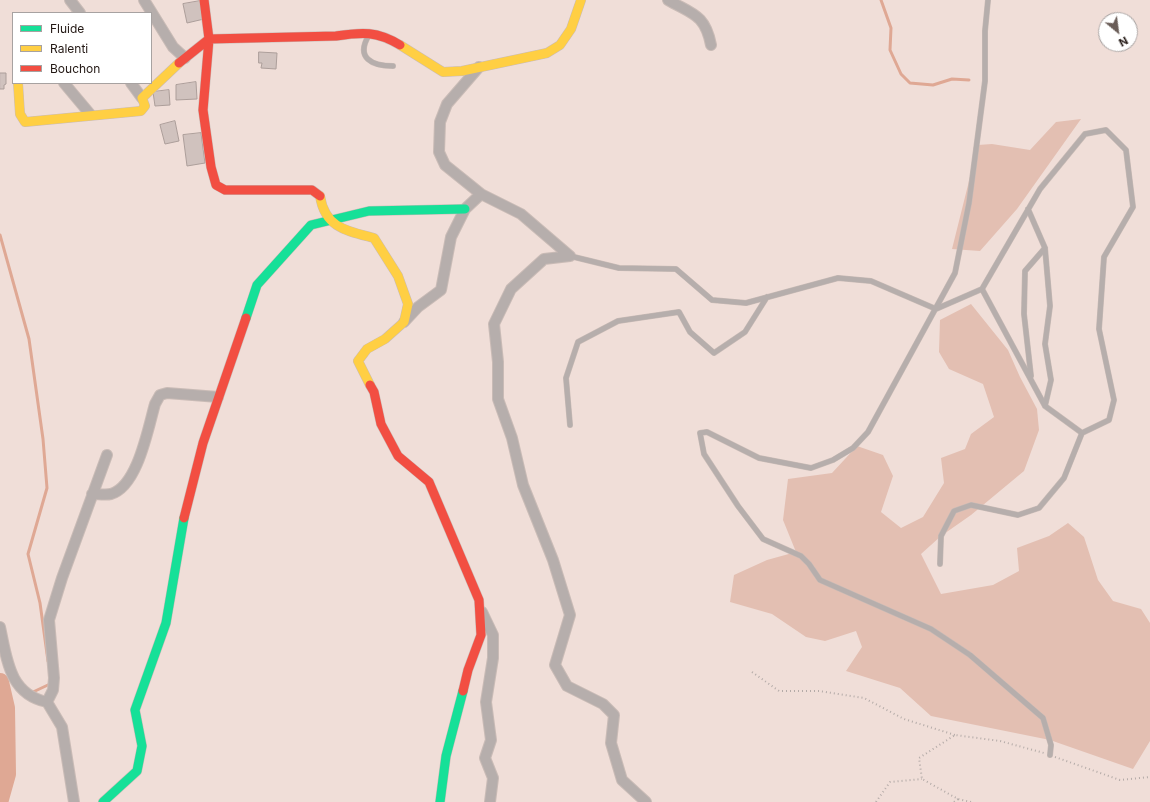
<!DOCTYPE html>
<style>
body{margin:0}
#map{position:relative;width:1150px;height:802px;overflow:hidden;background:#f0ded8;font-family:Inter,sans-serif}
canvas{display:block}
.legend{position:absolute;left:12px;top:12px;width:140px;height:72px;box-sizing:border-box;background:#fff;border:1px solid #a7a2a1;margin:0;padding:5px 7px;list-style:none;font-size:12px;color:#221713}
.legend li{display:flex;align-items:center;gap:8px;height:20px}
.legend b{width:20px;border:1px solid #a7a2a1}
.north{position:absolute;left:1098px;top:12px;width:40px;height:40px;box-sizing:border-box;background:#fff;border:1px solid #a7a2a1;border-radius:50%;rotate:151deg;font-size:11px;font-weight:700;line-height:16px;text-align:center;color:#221713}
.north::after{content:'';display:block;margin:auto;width:14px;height:18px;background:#6a5d58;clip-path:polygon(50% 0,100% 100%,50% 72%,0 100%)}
</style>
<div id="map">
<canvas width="1150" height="802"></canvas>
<ul class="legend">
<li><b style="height:5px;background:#16e098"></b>Fluide</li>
<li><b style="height:5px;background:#ffcf43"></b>Ralenti</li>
<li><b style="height:5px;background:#f24e42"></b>Bouchon</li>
</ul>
<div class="north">N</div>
</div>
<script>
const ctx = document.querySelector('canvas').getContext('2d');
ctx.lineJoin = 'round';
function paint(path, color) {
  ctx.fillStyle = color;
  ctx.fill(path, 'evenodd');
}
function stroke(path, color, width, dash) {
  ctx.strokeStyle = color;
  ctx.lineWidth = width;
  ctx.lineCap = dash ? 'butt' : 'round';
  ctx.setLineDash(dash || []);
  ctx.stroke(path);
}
const green = new Path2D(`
 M1081 119 1017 209 980 251 952 249 978 145 992 144 1030 150 1056 122Z
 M971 304 1008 350 1020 377 1037 409 1039 430 1024 471 971 515 941 536 921 554 941 594 993 585 1019 571 1017 548 1049 536 1068 523 1084 537 1098 580 1113 601 1141 609 1150 623V741L1133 769 1050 740 931 716 900 688 846 671 862 647 856 631 825 641 806 637 772 614 730 602 734 575 767 560 796 552 783 520 788 479 832 473 857 446 883 455 893 476 881 512 901 528 923 517 944 483 941 458 965 449 971 434 994 417 983 384 949 369 939 352 940 320Z`);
const stream = new Path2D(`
 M881 0 891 28 890 50 901 74 910 83 933 85 952 79 969 80
 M0 235 29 339 43 439 47 488 28 554 40 603 48 661
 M33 692 50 684V682`);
const river = new Path2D(`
 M0 682 6 708 7 774 0 799`);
const building = new Path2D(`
 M200 1 204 19 187 23 183 4Z
 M259 52 277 53 276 69 261 68 262 63H259Z
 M0 73H6V84L4 85V89H0Z
 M196 82 197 99 176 100V85Z
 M169 90 170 105 155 106 153 92Z
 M175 121 179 141 165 144 160 125Z
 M201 133 205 163 187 166 183 135Z`);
const path = new Path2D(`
 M752 672 779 691H819L864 698 904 719 955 735
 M1055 757 1120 780 1150 777
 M876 802 890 782 922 779
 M954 802 958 799
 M971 802 958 799 922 779 919 758 955 735 1000 741 1044 753`);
const lane = new Path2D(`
 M988 0 985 31V81L969 203 955 273 868 432 853 448 833 460 811 468 759 458 707 432 700 433 704 454 738 506 763 539 801 556 809 564 820 580 931 629 970 655 1043 718 1051 745 1050 755
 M369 35C355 58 372 66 393 66
 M1028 209 1045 248 1050 306 1045 344 1051 380 1045 406
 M570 256 619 268 676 269 712 300 746 303 838 278 871 281 936 309 982 289 1040 189 1085 134 1106 130 1126 150 1133 207 1104 257 1099 329 1114 400 1109 420 1082 433 1045 406 982 289
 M1031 376 1024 314 1025 271 1045 248
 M570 425 566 378 578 342 618 321 679 312 690 332 714 353 745 332 767 297
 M940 564 941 536 954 511 971 505 1018 515 1039 508 1064 478 1082 433`);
const street = new Path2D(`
 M70 0 80 13
 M144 0 173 47 185 58
 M668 0C692 14 705 14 711 45
 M479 67 447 104 440 122 439 152 445 165 481 194
 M64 83 90 114
 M131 83 142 98
 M570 256 544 259 511 289 494 324 498 362V399L512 438 523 485 553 560 570 615 555 665 567 686 603 704 614 715 611 743 622 780 646 802
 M404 322 418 307 441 290 451 237 465 209 481 194 521 214 570 256
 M92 494C98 494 106 495 111 494 138 486 148 428 155 404L160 395 167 393 218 397
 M482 612 493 635V658L486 702 491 740 485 758 493 778 490 802
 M0 627C7 659 9 694 47 702L62 727 74 802
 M47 702 53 690 54 678 49 620 62 578 107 455`);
const fast = new Path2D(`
 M246 318 257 285 311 225 369 211 465 209
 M103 802 137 771 142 746 135 710 166 623 184 518
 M440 802 446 756 463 691`);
const slow = new Path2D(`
 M400 45 443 72 462 71 547 53 560 45 571 29 581 0
 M18 83 20 114 25 122 141 111 145 106 142 98 179 63
 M320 196C325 228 347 231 374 238L398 276 408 304 404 322 385 339 367 349 358 361 370 385`);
const jam = new Path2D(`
 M204 0 209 39 203 110 211 167 216 185 225 190H312L320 196
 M179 63 209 39 336 36C362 32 377 31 400 45
 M370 385 374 392 381 424 398 456 429 482 479 600 481 635 468 670 463 691
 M184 518 203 443 246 318`);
paint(green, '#e3bfb2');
stroke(stream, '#dfa894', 3);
stroke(river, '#dfa894', 18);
paint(building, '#d0c2be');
stroke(building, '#ac9e9a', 1);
stroke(lane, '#c9bbb6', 6);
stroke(street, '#c9bbb6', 12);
stroke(fast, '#c9bbb6', 10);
stroke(slow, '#c9bbb6', 10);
stroke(jam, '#c9bbb6', 10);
stroke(path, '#b4aba8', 2, [1, 3]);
stroke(lane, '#b6aeac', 5);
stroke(street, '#b6aeac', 10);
stroke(fast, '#16e098', 9);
stroke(slow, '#ffcf43', 9);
stroke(jam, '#f24e42', 9);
</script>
